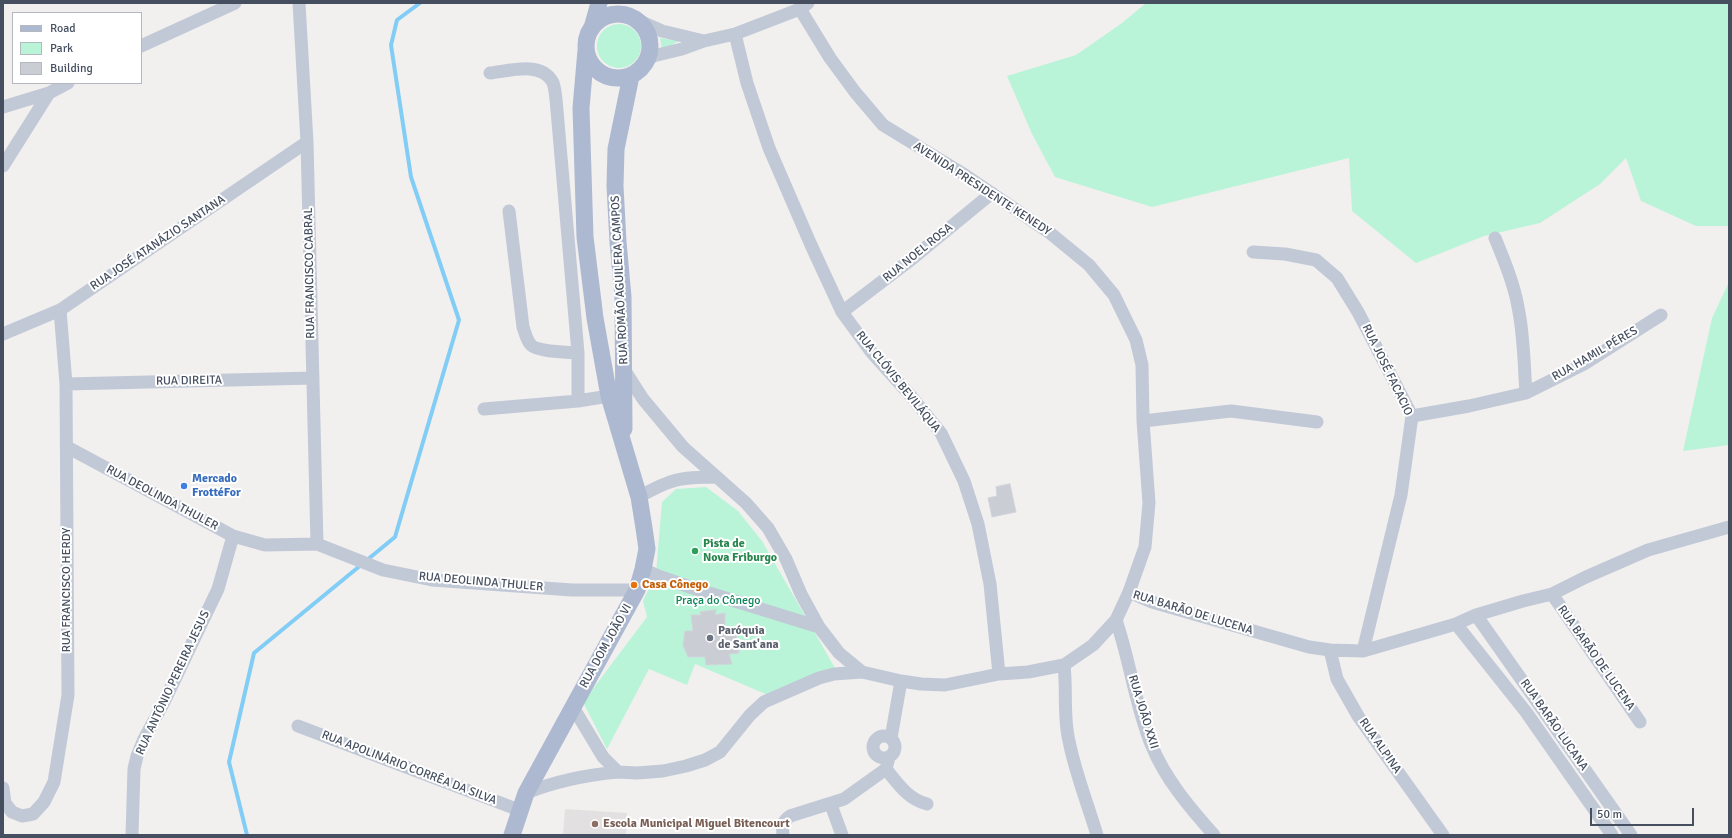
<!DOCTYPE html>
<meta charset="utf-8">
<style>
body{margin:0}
#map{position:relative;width:1732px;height:838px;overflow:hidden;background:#f2efef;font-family:Signika,sans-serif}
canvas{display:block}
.frame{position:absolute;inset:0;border:4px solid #454f5f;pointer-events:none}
.legend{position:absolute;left:12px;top:12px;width:130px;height:72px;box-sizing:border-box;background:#fff;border:1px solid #b5b9bf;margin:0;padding:5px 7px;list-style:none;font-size:12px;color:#454f5f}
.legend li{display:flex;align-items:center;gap:8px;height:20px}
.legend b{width:20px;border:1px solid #b5b9bf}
.scale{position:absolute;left:1590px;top:808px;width:104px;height:18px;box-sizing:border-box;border:2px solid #454f5f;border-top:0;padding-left:5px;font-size:12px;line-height:14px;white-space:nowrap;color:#454f5f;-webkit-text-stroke:3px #fff;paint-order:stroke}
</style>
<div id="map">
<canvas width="1732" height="838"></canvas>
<div class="frame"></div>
<ul class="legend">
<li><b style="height:5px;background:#acb9d1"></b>Road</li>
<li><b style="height:11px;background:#b9f4d8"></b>Park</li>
<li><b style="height:11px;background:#cbcdd5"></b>Building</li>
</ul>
<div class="scale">50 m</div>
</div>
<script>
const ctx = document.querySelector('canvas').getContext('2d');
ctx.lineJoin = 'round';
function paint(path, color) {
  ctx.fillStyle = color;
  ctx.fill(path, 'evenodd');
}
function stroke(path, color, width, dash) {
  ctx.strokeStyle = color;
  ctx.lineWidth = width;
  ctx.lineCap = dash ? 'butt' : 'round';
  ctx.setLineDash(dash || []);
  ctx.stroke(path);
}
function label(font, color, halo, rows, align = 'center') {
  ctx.font = font + ' Signika,sans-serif';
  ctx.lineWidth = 4;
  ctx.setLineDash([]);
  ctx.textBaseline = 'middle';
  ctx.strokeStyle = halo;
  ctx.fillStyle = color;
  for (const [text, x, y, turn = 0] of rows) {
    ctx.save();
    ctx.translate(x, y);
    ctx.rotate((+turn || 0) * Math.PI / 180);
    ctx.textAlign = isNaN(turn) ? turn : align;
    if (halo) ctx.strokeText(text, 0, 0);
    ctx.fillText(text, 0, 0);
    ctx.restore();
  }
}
const education = new Path2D(`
 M565 809 627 813 626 835H563Z`);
const green = new Path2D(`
 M1146 3H1729V226H1696L1641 201 1626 158 1600 184 1540 223 1484 236 1416 263 1352 211 1349 158 1152 207 1055 177 1032 134 1007 76 1076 55 1122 23Z
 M597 46a22 22 0 1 1 44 0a22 22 0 1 1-44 0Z
 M660 38 679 41 662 50Z
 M1729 282V445L1683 451 1712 318Z
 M706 487 738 511 762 541 835 668 768 695 695 664 687 685 649 669 607 749 583 702 647 617 643 601 656 573 662 502 676 489Z`);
const stream = new Path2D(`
 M247 835 229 762 254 653 395 537 459 320 411 177 391 45 397 20 420 3`);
const building = new Path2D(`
 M1010 484 1016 512 992 517 988 498 997 496 996 487Z
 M716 610 715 615 725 613V630L735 629 739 653 729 654 732 664 706 665 705 657H688L683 645 685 631H693L691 615H701L700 612Z`);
const minor = new Path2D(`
 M299 3 307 142 317 544
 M637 20 662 31 704 41
 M735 34 747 83 769 148 811 245 842 312 872 353 910 395 941 433 964 481 978 524 990 584 999 674
 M141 46 235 3
 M649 57 682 49 704 41 735 34 800 9 808 3
 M490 73C509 71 540 61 552 81 555 85 555 94 556 99L578 353V401
 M3 107 49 93 68 83
 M3 166 49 93
 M509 211 523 327C525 333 527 341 531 345 538 352 567 352 578 353
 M1495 238C1504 260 1514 284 1518 307 1524 335 1524 365 1526 393
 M1253 252 1285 254 1316 260 1337 278 1358 312 1412 416 1401 495 1363 651
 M842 312 913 258 992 193
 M3 334 60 310 307 142
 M625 371 643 399 683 447 746 503 768 528 786 559 801 594 819 627 839 653 862 672
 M66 384 313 378
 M484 409 578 401 609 396
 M1412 416 1469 406 1526 393 1584 364 1661 315
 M1143 421 1231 411 1317 422
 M67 447 233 536 265 545 317 544 383 570 432 580 572 590H637
 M639 497C670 479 680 477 716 477
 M643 569 658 576 693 588 819 627
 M1129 592 1152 602 1309 647 1330 650 1363 651 1456 624 1476 615 1523 601 1552 594 1586 577 1648 550 1729 527
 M1552 594 1640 722
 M1476 615 1631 835
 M1116 620C1130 661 1135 704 1151 744 1165 779 1190 808 1214 835
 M1456 624 1526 712 1612 835
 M1330 650 1337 679 1358 716 1443 835
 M1064 665C1067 690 1063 717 1069 741 1075 772 1088 805 1097 835
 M573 707 603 757 618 772 637 773 663 771 686 766 705 760 720 752 750 715 764 702 819 678 834 674 862 672 901 681 921 684 945 685 999 674 1028 672 1064 665 1093 645 1116 620 1129 592 1145 547 1149 503 1143 421 1142 365 1136 340 1114 295 1089 265 1050 233 965 175 883 125 855 92 830 58 800 9
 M298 726 519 810
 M873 747a11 11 0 1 1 22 0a11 11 0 1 1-22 0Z
 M891 738 901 681
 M886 769C898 784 908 799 927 804
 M3 788 5 803 12 812 22 816 33 814 44 802 54 782 68 695 66 384 60 310
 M526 793C556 781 586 775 618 772
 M831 805 842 835
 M132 835 134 769 137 756 144 739 164 702 218 589 233 536
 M783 835C782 826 782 822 790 816L844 799 886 769 889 757`);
const major = new Path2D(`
 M586 46a32 32 0 1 1 64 0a32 32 0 1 1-64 0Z
 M592 28 599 3
 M624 429 623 297 618 242 615 186 616 149 631 76
 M512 835 526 793 637 590 643 569 647 549 644 528 639 497 609 396 595 318 585 237 581 108 586 50`);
const markers = [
 [184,486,4,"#3f7fe0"],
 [695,551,4,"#2e9e5b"],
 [634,585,4,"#e8710a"],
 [710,638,4,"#6b7280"],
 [595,824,4,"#8d6e63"]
];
const streetNames = [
 ["AVENIDA PRESIDENTE KENEDY",982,189,33],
 ["RUA JOSÉ ATANÁZIO SANTANA",158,243,-34],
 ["RUA NOEL ROSA",918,253,-39],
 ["RUA FRANCISCO CABRAL",310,273,-91],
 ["RUA ROMÃO AGUILERA CAMPOS",620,280,-93],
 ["RUA HAMIL PÉRES",1595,354,-30],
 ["RUA JOSÉ FACACIO",1387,370,64],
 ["RUA DIREITA",189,381,-1],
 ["RUA CLÓVIS BEVILÁQUA",898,382,51],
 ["RUA DEOLINDA THULER",162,498,28],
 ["RUA DEOLINDA THULER",481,582,5],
 ["RUA FRANCISCO HERDY",67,590,-90],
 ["RUA BARÃO DE LUCENA",1193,613,17],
 ["RUA DOM JOÃO VI",606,646,-61],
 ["RUA BARÃO DE LUCENA",1596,658,55],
 ["RUA ANTÔNIO PEREIRA JESUS",173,683,-65],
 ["RUA JOÃO XXII",1143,712,73],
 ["RUA BARÃO LUCANA",1554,725,55],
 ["RUA ALPINA",1380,746,55],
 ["RUA APOLINÁRIO CORRÊA DA SILVA",409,768,21]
];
const shopNames = [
 ["Mercado",192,479],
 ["FrottéFor",192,493]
];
const leisureNames = [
 ["Pista de",703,544],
 ["Nova Friburgo",703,558]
];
const foodNames = [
 ["Casa Cônego",642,585]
];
const parkNames = [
 ["Praça do Cônego",718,601]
];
const worshipNames = [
 ["Paróquia",718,631],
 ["de Sant'ana",718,645]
];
const educationNames = [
 ["Escola Municipal Miguel Bitencourt",603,824]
];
paint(education, '#e3e0e1');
paint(green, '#b9f4d8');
stroke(stream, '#82cdf5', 4);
paint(building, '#cbcdd5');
stroke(building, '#d2d4db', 1);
stroke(minor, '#c1c9d6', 13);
stroke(major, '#acb9d1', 17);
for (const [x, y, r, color] of markers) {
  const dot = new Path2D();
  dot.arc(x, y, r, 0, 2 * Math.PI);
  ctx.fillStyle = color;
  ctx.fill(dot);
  stroke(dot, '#fff', 1.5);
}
label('12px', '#454f5f', '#fff', streetNames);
label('bold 12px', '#366cbe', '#fff', shopNames, 'left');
label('bold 12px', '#27864d', '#fff', leisureNames, 'left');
label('bold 12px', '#c56008', '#fff', foodNames, 'left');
label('12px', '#0d8358', '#fff', parkNames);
label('bold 12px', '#5b616d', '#fff', worshipNames, 'left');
label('bold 12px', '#785e54', '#fff', educationNames, 'left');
</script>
